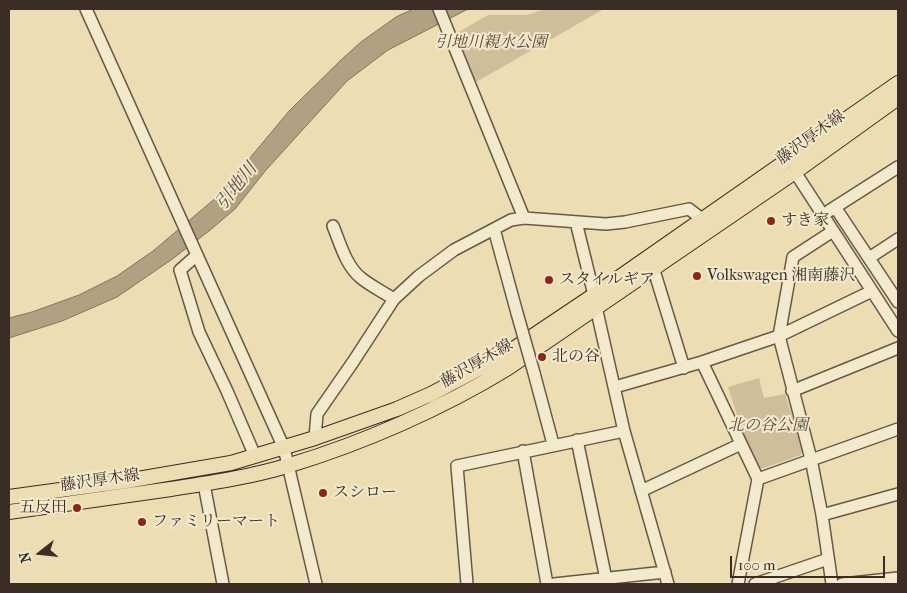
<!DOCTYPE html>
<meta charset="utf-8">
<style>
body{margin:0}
#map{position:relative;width:907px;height:593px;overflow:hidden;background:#ecddb2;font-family:"IM FELL French Canon",serif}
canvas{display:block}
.frame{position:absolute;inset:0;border:10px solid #3b2d25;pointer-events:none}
.north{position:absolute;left:15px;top:528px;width:50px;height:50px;-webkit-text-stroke:4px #f3e9cd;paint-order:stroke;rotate:254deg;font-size:14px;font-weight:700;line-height:20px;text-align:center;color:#3b2d25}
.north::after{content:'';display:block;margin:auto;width:18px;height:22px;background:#3b2d25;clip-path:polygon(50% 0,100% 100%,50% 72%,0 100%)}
.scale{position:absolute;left:730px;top:556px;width:155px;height:22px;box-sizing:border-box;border:2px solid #3b2d25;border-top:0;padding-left:6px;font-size:15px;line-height:18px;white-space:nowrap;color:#3b2d25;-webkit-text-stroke:4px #f3e9cd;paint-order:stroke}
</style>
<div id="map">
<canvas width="907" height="593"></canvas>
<div class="frame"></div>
<div class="north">N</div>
<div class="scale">100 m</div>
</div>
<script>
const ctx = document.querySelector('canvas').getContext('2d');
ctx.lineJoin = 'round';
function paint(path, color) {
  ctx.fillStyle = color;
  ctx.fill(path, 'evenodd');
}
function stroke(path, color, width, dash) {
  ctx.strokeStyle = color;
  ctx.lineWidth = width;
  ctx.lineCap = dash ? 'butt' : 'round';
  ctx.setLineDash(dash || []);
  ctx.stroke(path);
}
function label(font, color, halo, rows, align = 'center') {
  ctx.font = font + ' "IM FELL French Canon","Noto Serif JP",serif';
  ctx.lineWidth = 4;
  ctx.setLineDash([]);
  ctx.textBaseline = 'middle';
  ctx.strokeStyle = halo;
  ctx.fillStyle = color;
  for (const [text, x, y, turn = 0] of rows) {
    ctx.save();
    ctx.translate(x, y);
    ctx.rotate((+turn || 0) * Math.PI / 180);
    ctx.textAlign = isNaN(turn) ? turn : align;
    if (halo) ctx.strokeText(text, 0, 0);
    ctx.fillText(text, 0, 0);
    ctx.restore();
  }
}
const green = new Path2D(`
 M545 9H604L476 82 457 33 488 15H527Z
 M759 378 764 398 785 394 803 449 801 455 761 469 746 443 728 387Z`);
const water = new Path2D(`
 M414 9H468L388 50 347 81 266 170 235 209 209 231 171 260 117 297 62 321 9 338V318L32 312 79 295 117 276 153 251 218 196 290 110 341 60 361 42 396 17Z`);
const minor = new Path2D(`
 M86 9 284 448 316 584
 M439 9 524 218
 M795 172 898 331
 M835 207 898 302
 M829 211 898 167
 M576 222 594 295
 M333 226C340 243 346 266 361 278 371 286 383 292 394 299
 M494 229 517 313
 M197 255 180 270 199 332 227 391 255 456
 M869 258 898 239
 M653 267 684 368
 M596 307 624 431 668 584
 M702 362 758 479 738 584
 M534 373 553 444
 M615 387 702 362 779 336 872 291
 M792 391 898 348
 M315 438 317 414 353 362 394 299 419 276 454 250 511 220 524 218 606 224 625 222 689 209 702 219 708 226
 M577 440 606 579
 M523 451 547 584
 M758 479 898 429
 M204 484 223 584
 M641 491 741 444
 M822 515 898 494
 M467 584 457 466 624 431
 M554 584 665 572
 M755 584 828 559
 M832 584 822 515 811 459 779 336 793 257 833 231
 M842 584 898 578`);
const major = new Path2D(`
 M9 497 126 481 231 463 315 438 397 409 431 394 503 356 594 295 898 83
 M9 512C63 504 117 497 171 489 210 483 251 477 290 465 363 443 443 408 508 368L795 172 898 98`);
const minorBridge = new Path2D(`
 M517 313 534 373`);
const markers = [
 [771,221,5,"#8f2418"],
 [697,276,5,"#8f2418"],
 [549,280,5,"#8f2418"],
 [542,357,5,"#8f2418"],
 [323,493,5,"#8f2418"],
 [77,508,5,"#8f2418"],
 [142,522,5,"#8f2418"]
];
const parkNames = [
 ["引地川親水公園",491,43],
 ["北の谷公園",768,426]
];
const streetNames = [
 ["藤沢厚木線",811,138,-36],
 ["藤沢厚木線",477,364,-30],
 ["藤沢厚木線",100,481,-8]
];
const poiNames = [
 ["すき家",781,221],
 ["Volkswagen 湘南藤沢",707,276],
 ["スタイルギア",559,280],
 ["北の谷",552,357],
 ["スシロー",333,493],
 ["五反田",67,508,"right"],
 ["ファミリーマート",152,522]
];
const waterNames = [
 ["引地川",237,187,-51]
];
paint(green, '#cebf9a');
paint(water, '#b0a182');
stroke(water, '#81735d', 1);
stroke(minor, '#675948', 14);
stroke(major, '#3b2d25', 16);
stroke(minor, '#f3e9cd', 11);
stroke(major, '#ecddb2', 14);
stroke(minorBridge, '#675948', 14, []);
stroke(minorBridge, '#f3e9cd', 11);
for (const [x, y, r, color] of markers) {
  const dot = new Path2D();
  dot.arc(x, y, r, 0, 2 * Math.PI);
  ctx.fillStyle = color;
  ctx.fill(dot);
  stroke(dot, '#f3e9cd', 2);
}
label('italic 16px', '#584a3c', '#f3e9cd', parkNames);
label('16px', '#3b2d25', '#f3e9cd', streetNames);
label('16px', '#3b2d25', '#f3e9cd', poiNames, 'left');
label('italic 18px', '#584a3c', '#f3e9cd', waterNames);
</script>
